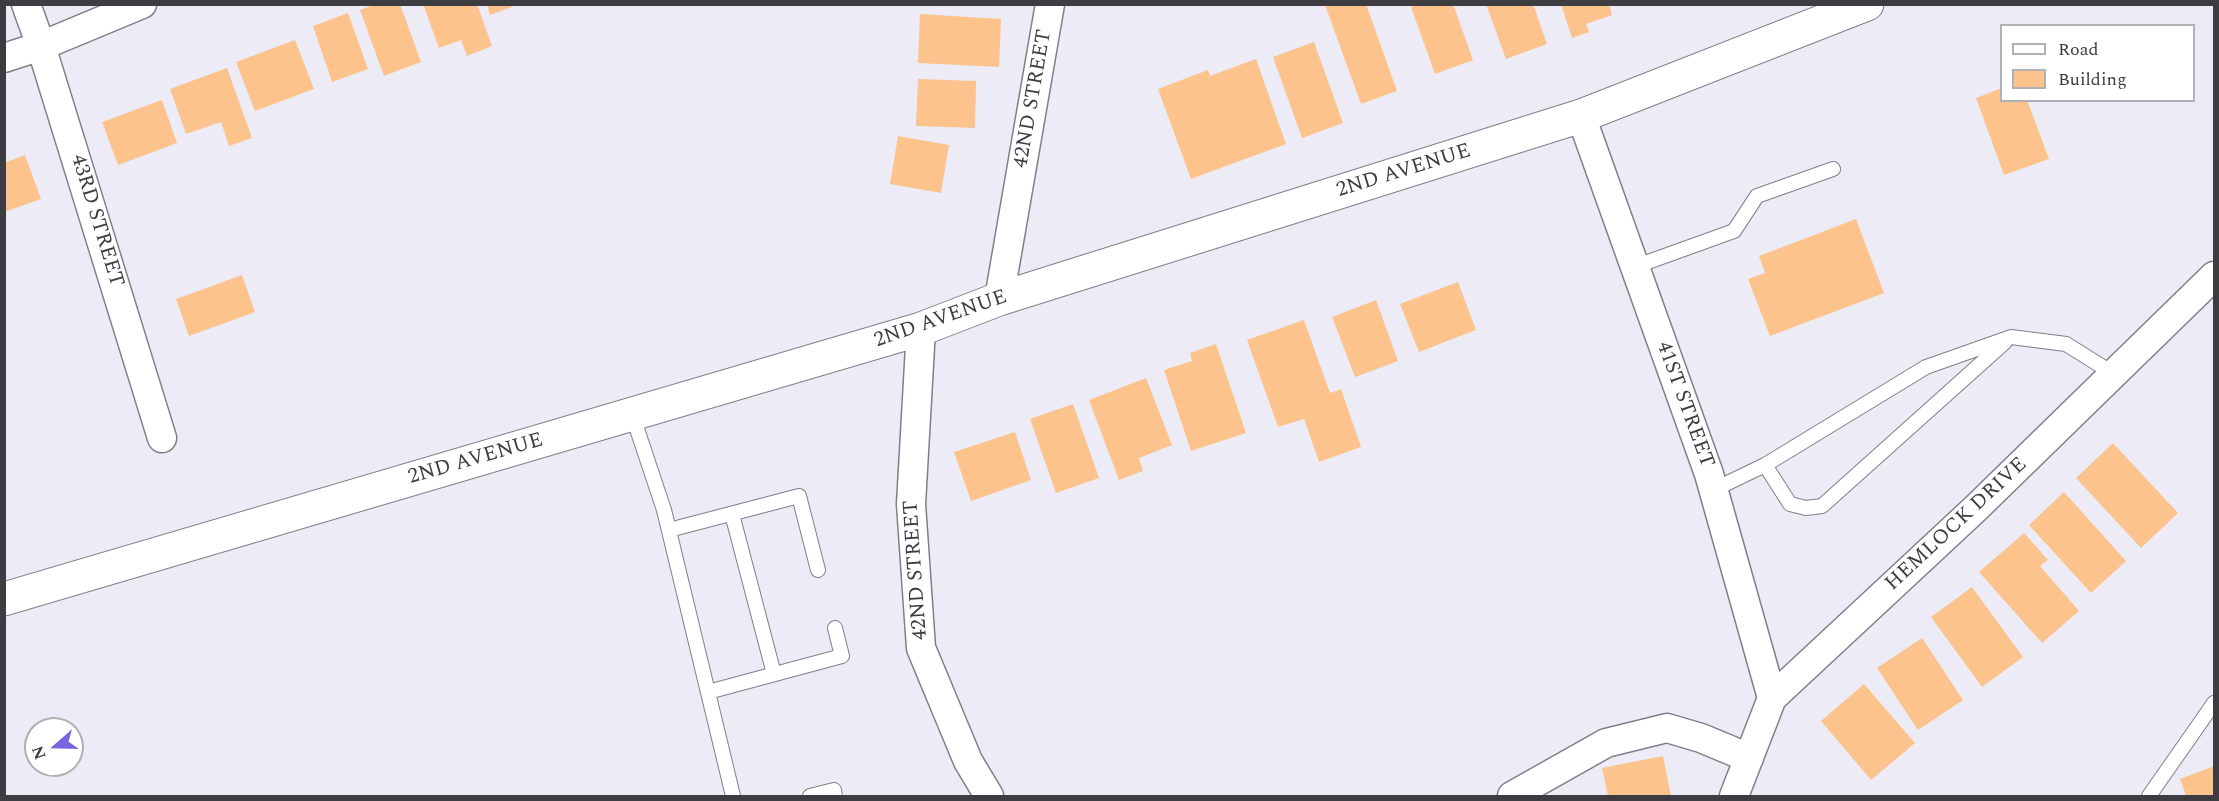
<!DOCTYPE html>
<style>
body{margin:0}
#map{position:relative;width:2219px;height:801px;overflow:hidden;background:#ecebf6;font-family:Spectral,serif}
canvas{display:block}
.frame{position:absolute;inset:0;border:6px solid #3d3c41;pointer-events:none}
.legend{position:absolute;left:2000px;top:24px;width:195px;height:78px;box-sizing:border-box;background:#fff;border:2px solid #b1b1b3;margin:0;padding:8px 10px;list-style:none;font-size:18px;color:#3d3c41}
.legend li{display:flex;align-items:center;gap:12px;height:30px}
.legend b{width:30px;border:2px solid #b1b1b3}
.north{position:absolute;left:24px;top:717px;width:60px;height:60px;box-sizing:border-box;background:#fff;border:2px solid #b1b1b3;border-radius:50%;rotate:250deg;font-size:16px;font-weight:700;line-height:24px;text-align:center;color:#3d3c41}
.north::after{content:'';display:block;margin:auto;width:21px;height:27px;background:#7864df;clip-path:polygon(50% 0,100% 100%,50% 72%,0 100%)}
</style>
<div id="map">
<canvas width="2219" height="801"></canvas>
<div class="frame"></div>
<ul class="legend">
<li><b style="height:8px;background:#fff"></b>Road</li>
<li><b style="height:16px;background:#fcc38d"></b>Building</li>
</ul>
<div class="north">N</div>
</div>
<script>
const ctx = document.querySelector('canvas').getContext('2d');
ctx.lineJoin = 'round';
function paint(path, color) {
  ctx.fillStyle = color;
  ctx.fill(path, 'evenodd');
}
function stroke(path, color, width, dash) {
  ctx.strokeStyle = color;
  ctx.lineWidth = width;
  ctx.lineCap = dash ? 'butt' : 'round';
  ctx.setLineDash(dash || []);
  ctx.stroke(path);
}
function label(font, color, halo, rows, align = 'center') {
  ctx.font = font + ' Spectral,serif';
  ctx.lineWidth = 4.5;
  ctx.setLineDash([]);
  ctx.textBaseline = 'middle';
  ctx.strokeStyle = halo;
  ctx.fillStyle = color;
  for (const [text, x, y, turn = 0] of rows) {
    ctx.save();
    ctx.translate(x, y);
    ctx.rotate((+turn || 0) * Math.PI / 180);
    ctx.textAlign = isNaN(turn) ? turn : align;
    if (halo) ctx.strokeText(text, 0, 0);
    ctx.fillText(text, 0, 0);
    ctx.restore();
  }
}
const building = new Path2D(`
 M376 4H400L421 62 384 76 360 10Z
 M423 4H477L492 46 467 56 461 40 439 48Z
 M487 4H517V5L490 15Z
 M1327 4H1366L1397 91 1361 104 1325 5Z
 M1416 4H1453L1473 60 1435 74 1411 7Z
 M1486 4H1533L1547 44 1506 59Z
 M1561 4H1609L1612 15 1586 24 1589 32 1572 38Z
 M348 13 368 69 332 82 313 26Z
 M920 14 1001 19 999 67 918 63Z
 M295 40 314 89 255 111 236 62Z
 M1314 42 1343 123 1302 138 1273 57Z
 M1256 59 1286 144 1191 179 1158 89 1208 70 1210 76Z
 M227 68 252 138 229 146 221 122 186 134 170 89Z
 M918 79 976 81 975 128 916 126Z
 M2002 88V100H2027L2049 159 2004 175 1976 98Z
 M162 100 177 143 118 165 102 122Z
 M898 136 949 145 941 193 890 184Z
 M25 155 41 199 4 212V163Z
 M1856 219 1884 293 1770 336 1748 279 1765 273 1759 256Z
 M242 275 255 312 189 336 176 299Z
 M1458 282 1476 330 1419 352 1400 304Z
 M1376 300 1398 361 1355 377 1332 317Z
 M1304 320 1330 393 1341 389 1361 447 1319 462 1304 419 1278 427 1247 340Z
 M1216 344 1246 433 1191 451 1164 370 1192 361 1190 353Z
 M1146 378 1172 445 1139 458 1143 471 1119 480 1089 400Z
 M1073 404 1099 478 1056 493 1030 419Z
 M1015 432 1031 480 971 501 954 452Z
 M2113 443 2178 513 2141 548 2076 478Z
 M2064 492 2126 561 2091 593 2029 525Z
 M2024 533 2048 560 2040 566 2079 611 2042 643 1979 572Z
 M1972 587 2023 657 1982 687 1931 617Z
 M1922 638 1963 700 1918 730 1877 668Z
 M1864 684 1915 743 1871 780 1821 721Z
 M1663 756 1671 796H1608L1602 768Z
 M2214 766V796H2186L2180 779Z`);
const lane = new Path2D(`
 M1634 267 1734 231 1757 196 1833 169
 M632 414 664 510 733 796
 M1765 465 1790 504 1806 508 1822 506 2005 342
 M1713 490 1765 465 1926 367 2011 337 2066 344 2114 374
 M732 514 774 674
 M669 530 799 496 818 570
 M708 692 842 656 835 628
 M810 796 834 790 835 796
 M2149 796 2214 703`);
const street = new Path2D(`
 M26 4 41 46 162 438
 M4 58 41 46 142 4
 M1581 116 1709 474 1772 698
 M999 299 1050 4
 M921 329 911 504 921 648 968 761 989 796
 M1512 796 1606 743 1667 728 1701 738 1749 758
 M1734 796 1772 698 1975 509 2214 276`);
const secondary = new Path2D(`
 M4 599 921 329 999 299 1581 116 1867 4`);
const streetNames = [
 ["42ND STREET",1034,99,-80],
 ["2ND AVENUE",1404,172,-17],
 ["43RD STREET",96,221,73],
 ["2ND AVENUE",941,320,-19],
 ["41ST STREET",1684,405,70],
 ["2ND AVENUE",476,460,-16],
 ["HEMLOCK DRIVE",1957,525,-43],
 ["42ND STREET",917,570,-94]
];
paint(building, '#fcc38d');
stroke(lane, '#807f89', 16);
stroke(street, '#807f89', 31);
stroke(secondary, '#807f89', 35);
stroke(lane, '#fff', 14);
stroke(street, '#fff', 28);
stroke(secondary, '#fff', 33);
label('21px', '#3d3c41', '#fff', streetNames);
</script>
